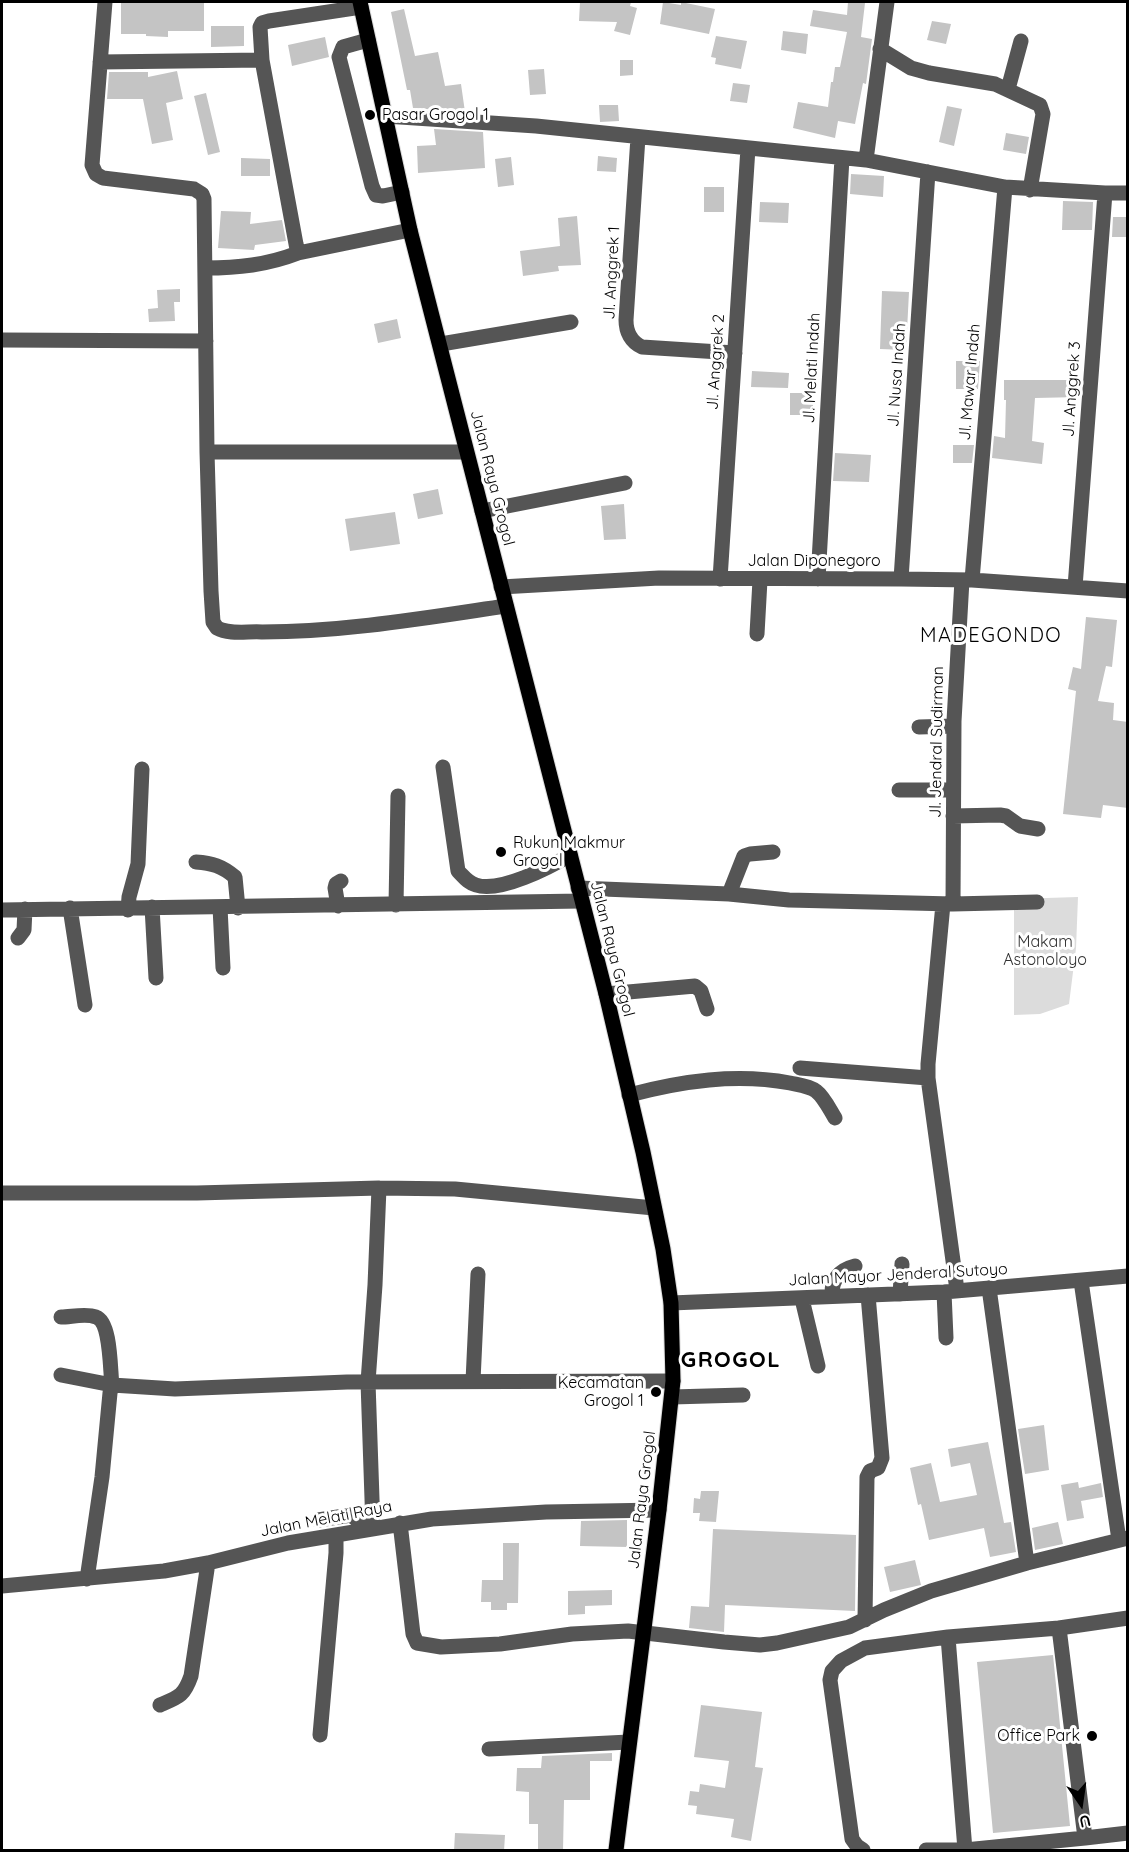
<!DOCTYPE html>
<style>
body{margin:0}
#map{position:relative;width:1129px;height:1852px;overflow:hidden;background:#fff;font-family:Quicksand,sans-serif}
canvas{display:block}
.frame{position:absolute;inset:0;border:3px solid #000;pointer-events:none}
.north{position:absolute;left:1051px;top:1774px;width:60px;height:60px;-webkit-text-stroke:4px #fff;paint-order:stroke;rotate:167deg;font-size:16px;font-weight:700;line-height:24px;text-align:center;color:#000}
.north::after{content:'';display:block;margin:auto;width:21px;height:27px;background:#000;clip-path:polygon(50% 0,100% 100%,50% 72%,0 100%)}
</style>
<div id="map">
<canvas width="1129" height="1852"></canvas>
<div class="frame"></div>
<div class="north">U</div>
</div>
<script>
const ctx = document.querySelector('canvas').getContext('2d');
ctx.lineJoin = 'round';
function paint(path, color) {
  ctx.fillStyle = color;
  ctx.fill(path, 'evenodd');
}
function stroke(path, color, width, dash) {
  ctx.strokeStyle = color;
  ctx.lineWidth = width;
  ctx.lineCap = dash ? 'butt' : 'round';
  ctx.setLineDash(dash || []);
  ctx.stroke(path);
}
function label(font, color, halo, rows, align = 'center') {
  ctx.font = font + ' Quicksand,sans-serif';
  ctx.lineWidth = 6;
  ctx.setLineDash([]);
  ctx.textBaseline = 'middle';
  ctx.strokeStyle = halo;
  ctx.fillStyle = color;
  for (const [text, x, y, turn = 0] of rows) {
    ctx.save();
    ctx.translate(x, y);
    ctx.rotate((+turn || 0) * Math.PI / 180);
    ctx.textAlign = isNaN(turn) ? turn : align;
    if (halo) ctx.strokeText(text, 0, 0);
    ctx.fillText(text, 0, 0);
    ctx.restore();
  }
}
const green = new Path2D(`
 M1078 897 1076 948 1069 1004 1040 1014 1014 1015V899Z`);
const building = new Path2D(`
 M121 2H204V31H168V37L146 36V34H121Z
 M580 2H631L630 6 637 8 630 35 614 31 617 22 579 21Z
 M663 2 681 5V2L715 9 709 34 660 24Z
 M848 2 865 3 861 37 872 39 866 84 863 83 855 124 838 121 835 138 793 128 798 102 828 107 831 82H833L835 67H840L847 32 810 26 813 10 847 15Z
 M404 9 415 56 438 52 445 86 461 84 465 112 413 108 410 90H407L391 12Z
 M932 21 951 24 946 44 927 40Z
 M211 26H244V46L211 47Z
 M783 31 808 34 806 54 781 50Z
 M716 36 747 41 741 69 715 64 716 58 711 57Z
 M325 37 329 57 292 66 288 45Z
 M620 60H633V75L620 76Z
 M544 69 546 94 530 95 528 70Z
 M177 71 183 99 166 103 173 140 152 144 143 99H107L109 72H148V77Z
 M733 83 750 85 747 103 730 101Z
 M206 93 220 152 208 155 194 96Z
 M599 105H618L619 121 600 122Z
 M947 106 962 109 954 146 939 142Z
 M434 129 483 132 485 168 418 173 417 146 436 145Z
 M1006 133 1029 137 1026 154 1003 150Z
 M598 156 617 158 616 172 597 171Z
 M511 157 514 185 498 187 495 159Z
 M241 158 270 159V176H241Z
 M851 174 884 176 883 197 850 194Z
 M704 187H724V212H704Z
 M1063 201 1093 202 1092 230H1062Z
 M760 202 789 203 788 223 759 222Z
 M221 211 251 212 250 224 282 220 286 241 255 245 254 250 218 248Z
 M577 216 581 265 558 266 559 271 523 276 520 251 560 246 558 218Z
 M1113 217H1128V237H1112Z
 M180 289V302H174L175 321 149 322 148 309 158 308 157 290Z
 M882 291 909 292 906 350 880 349Z
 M397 319 401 338 378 343 374 324Z
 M956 361H980L978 389H956Z
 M752 371 789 373 788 388 751 387Z
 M1004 380H1081L1080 397 1035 398 1032 441 1044 443 1042 464 992 458 994 436 1005 438 1006 400H1004Z
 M790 393H813V415H790Z
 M953 445H974L972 463H953Z
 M835 453 871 455 869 482 833 481Z
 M438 489 443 514 418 519 413 494Z
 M624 504 626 539 604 540 601 506Z
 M395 512 400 544 350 551 345 519Z
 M1086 617 1117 620 1112 667 1106 666 1098 701 1114 703 1113 720 1128 722V808L1103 805 1101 818 1063 814 1076 691 1068 689 1073 667 1081 669Z
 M1044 1425 1049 1470 1025 1474 1018 1429Z
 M988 1442 1004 1523 1011 1522 1016 1552 990 1557 984 1528 929 1540 921 1504 918 1505 910 1468 931 1463 940 1502 977 1495 970 1463 951 1467 948 1449Z
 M1078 1482 1079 1488 1101 1483 1103 1497 1081 1501 1084 1518 1067 1521 1061 1485Z
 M701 1491H719L716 1522 699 1521 700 1513H693L694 1498 700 1499Z
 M627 1520V1547L580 1546 581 1521Z
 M1058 1522 1063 1544 1035 1550 1032 1528Z
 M713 1529 856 1535 855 1611 725 1605 724 1632 689 1628 691 1606 709 1607Z
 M503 1543H519L518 1603H507V1610H491V1602H481L482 1580H503Z
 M915 1560 921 1585 890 1592 884 1567Z
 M612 1590V1605L585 1606V1614L568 1615V1591Z
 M1053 1655 1070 1826 993 1833 977 1662Z
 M701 1705 762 1712 755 1767 763 1768 751 1841 731 1837 734 1819 696 1814 697 1806 688 1805 690 1791 699 1792 700 1784 725 1788 729 1761 694 1757Z
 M612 1753V1761H590V1800H564L563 1851H538V1824H529V1792L516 1791 517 1768H541L542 1756Z
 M455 1833 505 1835 504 1851H454Z`);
const minor = new Path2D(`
 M105 2 92 165 96 174 103 178 194 189 202 194 204 199 207 452 211 591 213 622 217 628C229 635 248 631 262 632 344 632 425 618 506 606
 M361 7 269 21 262 23 260 27 262 60 296 244 298 253 410 230
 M368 40 343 47 339 57 372 186 376 195 383 196 402 192
 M880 49 911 68 929 73 995 84 1040 105 1043 114 1030 190
 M100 62 262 60
 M1008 89 1021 41
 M385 116 536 126 866 160 1005 187 1105 193H1128
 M638 137 626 320C626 332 631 342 642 347L735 353
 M866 160 887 2
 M205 268C238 268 267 265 298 253
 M2 340 206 341
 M441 344 571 322
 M207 452H466
 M482 511 625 483
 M720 579 748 148
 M818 579 842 158
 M901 579 928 172
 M972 580 1005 187
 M501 587 659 578 901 579 972 580 1128 591
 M1075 587 1105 193
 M757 634 760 580
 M919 727 954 726
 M443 767 458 871C464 877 468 883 476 885 500 893 550 867 570 855
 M899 790H953
 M953 816 1000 815 1006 816 1020 826 1038 829
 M196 862C212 863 222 866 235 877L238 908
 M578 888 729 894 789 900 953 904 1037 902
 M729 894 744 856 750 854 773 852
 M943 904 928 1064V1078L957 1290
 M953 904 954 721 962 580
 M396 905 398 796
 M338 906 335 888 336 884 341 881
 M152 907 156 978
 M220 907 223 968
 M70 908 85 1005
 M2 910 582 901
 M128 910 129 897 138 864 142 769
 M18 938 24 930 25 909
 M606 994 695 986 701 991 707 1009
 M800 1068 928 1078
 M629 1095C682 1081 736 1073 790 1083 799 1085 809 1086 816 1091 824 1097 830 1110 835 1118
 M2 1193H197L379 1188 455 1189 654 1208
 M1081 1281 1119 1540
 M989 1288 1027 1563
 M944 1292 946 1338
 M900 1294 902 1264
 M832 1296C831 1280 839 1270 855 1266
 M802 1299 818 1366
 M671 1303 944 1292 1128 1276
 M61 1317C71 1317 86 1313 96 1317 111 1322 110 1370 112 1385L110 1393 102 1477 87 1579
 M61 1375 112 1385 175 1389 347 1382 673 1381
 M473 1381 478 1274
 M672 1397 743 1395
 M318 1520 351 1515 357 1520 362 1530
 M400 1523 413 1634 417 1643 441 1647 500 1644 572 1634 628 1631 724 1642 760 1645 777 1643 849 1627 884 1610 931 1591 1027 1563 1128 1538
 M373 1528 368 1382 375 1285 379 1188
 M2 1586 164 1571 208 1563 288 1543 432 1519 546 1512 659 1510
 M865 1620 867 1477 870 1471 878 1468 882 1458 868 1295
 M1059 1628 1128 1618
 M160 1705C179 1697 184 1696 191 1676L208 1563
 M320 1735 336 1553V1535
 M489 1749 629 1742
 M1085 1838 1128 1833
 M863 1850 857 1846 852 1839 830 1680 832 1671 841 1661 865 1648 948 1637 1059 1628 1085 1838 965 1850
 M926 1850H965L948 1637`);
const major = new Path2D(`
 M360 2 410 230 606 994 643 1152 663 1249 671 1303 673 1381 659 1510 616 1850`);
const markers = [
 [370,115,6,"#000"],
 [501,852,6,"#000"],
 [656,1392,6,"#000"],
 [1092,1736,6,"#000"]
];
const poiNames = [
 ["Pasar Grogol 1",382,115],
 ["Rukun Makmur",513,843],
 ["Grogol",513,861],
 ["Kecamatan",644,1383,"right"],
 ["Grogol 1",644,1401,"right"],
 ["Office Park",1080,1736,"right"]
];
const streetNames = [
 ["Jl. Anggrek 1",612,273,-87],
 ["Jl. Anggrek 2",716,362,-86],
 ["Jl. Melati Indah",812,368,-87],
 ["Jl. Nusa Indah",897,375,-86],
 ["Jl. Mawar Indah",970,382,-85],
 ["Jl. Anggrek 3",1072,389,-86],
 ["Jalan Raya Grogol",492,478,76],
 ["Jalan Diponegoro",814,561],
 ["Jl. Jendral Sudirman",937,742,-89],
 ["Jalan Raya Grogol",612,949,76],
 ["Jalan Mayor Jenderal Sutoyo",898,1275,-3],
 ["Jalan Raya Grogol",642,1500,-83],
 ["Jalan Melati Raya",326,1519,-11]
];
const parkNames = [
 ["Makam",1045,942],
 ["Astonoloyo",1045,960]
];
const quarterNames = [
 ["MADEGONDO",991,636]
];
const districtNames = [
 ["GROGOL",731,1360]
];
paint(green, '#dcdcdc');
paint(building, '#c4c4c4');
stroke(major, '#dbdbdb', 17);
stroke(minor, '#555', 15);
stroke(major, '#000', 15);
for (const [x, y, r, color] of markers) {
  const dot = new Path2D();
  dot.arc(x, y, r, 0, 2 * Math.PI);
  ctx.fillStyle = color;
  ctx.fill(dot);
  stroke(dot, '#fff', 2);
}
label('16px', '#000', '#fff', poiNames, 'left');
label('16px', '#000', '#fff', streetNames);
label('16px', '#333', '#fff', parkNames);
ctx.letterSpacing = '1.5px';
label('20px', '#000', '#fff', quarterNames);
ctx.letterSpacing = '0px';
ctx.letterSpacing = '1.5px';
label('bold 22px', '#000', '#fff', districtNames);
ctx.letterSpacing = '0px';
</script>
